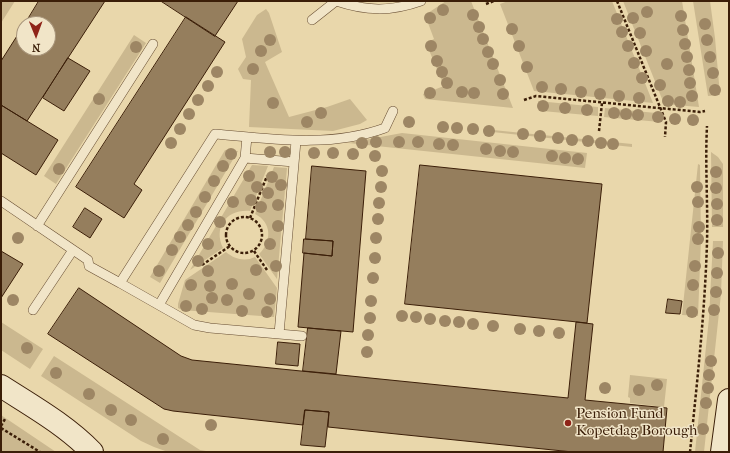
<!DOCTYPE html>
<style>
body{margin:0}
#map{position:relative;width:730px;height:453px;overflow:hidden;background:#e9d7ab;font-family:"IM FELL French Canon",serif}
canvas{display:block}
.frame{position:absolute;inset:0;border:2px solid #3b1e08;pointer-events:none}
.north{position:absolute;left:16px;top:16px;width:40px;height:40px;box-sizing:border-box;background:#f1e5c8;border:1px solid #a8957b;border-radius:50%;rotate:179deg;font-size:11px;font-weight:700;line-height:16px;text-align:center;color:#3b1e08}
.north::after{content:'';display:block;margin:auto;width:14px;height:18px;background:#8f2418;clip-path:polygon(50% 0,100% 100%,50% 72%,0 100%)}
</style>
<div id="map">
<canvas width="730" height="453"></canvas>
<div class="frame"></div>
<div class="north">N</div>
</div>
<script>
const ctx = document.querySelector('canvas').getContext('2d');
ctx.lineJoin = 'round';
function paint(path, color) {
  ctx.fillStyle = color;
  ctx.fill(path, 'evenodd');
}
function stroke(path, color, width, dash) {
  ctx.strokeStyle = color;
  ctx.lineWidth = width;
  ctx.lineCap = dash ? 'butt' : 'round';
  ctx.setLineDash(dash || []);
  ctx.stroke(path);
}
function label(font, color, halo, rows, align = 'center') {
  ctx.font = font + ' "IM FELL French Canon",serif';
  ctx.lineWidth = 3;
  ctx.setLineDash([]);
  ctx.textBaseline = 'middle';
  ctx.strokeStyle = halo;
  ctx.fillStyle = color;
  for (const [text, x, y, turn = 0] of rows) {
    ctx.save();
    ctx.translate(x, y);
    ctx.rotate((+turn || 0) * Math.PI / 180);
    ctx.textAlign = isNaN(turn) ? turn : align;
    if (halo) ctx.strokeText(text, 0, 0);
    ctx.fillText(text, 0, 0);
    ctx.restore();
  }
}
const green = new Path2D(`
 M1 1H15L1 23Z
 M446 1H471L513 108 425 99 423 94 444 86 426 43 434 39 425 15Z
 M508 1H612L653 103 534 91 500 4Z
 M623 1H682L699 107 664 104Z
 M693 1H710L715 38 720 95 708 96Z
 M266 9 269 13 282 52 265 62 289 117 327 107 350 99 367 120 360 124 333 131 249 127 251 80 243 79 238 69 246 57 242 39 257 15Z
 M134 35 146 43 56 184 44 176Z
 M538 101 598 107V116L542 111Z
 M605 108 656 113 660 122 604 117Z
 M483 129 632 144V147L483 131Z
 M402 133 587 153 585 168 348 143Z
 M225 150 238 151 160 283 150 277Z
 M711 152 718 157 723 164V227H712Z
 M698 164 700 165 701 240 698 316 682 315Z
 M252 165 268 166 250 211C227 209 213 227 223 248L190 270Z
 M274 167 287 168 277 279 259 254C272 242 272 222 255 214Z
 M713 241H723L721 294 704 452H695L709 318Z
 M226 252C234 259 245 262 255 257L277 288 274 317 182 310 178 308V304L185 280Z
 M1 322 43 349 30 369 1 350Z
 M54 356 200 450 212 452H168L154 447 141 441 41 376Z
 M630 375 667 379 664 407 630 403V398L628 397Z
 M1 415 56 452H1Z`);
const building = new Path2D(`
 M39 1H105L27 121 1 105V61L24 25V48H48V24H25Z
 M161 1H238L215 36Z
 M186 17 225 42 134 184 142 190 124 218 76 187Z
 M68 58 90 71 64 111 43 98Z
 M1 105 58 140 36 175 1 153Z
 M420 165 602 184 587 323 405 304Z
 M312 166 366 171 353 332 298 327 304 253 332 256 333 241 306 239Z
 M85 208 102 219 90 238 73 227Z
 M304 239 333 241 332 256 303 253Z
 M1 251 23 264 1 298Z
 M79 288 181 356 192 360 568 398 576 322 593 324 585 400 667 408 663 452H573L328 427 329 412 305 410 303 425 173 411 164 409 48 334Z
 M668 299 682 301 680 314 666 313Z
 M308 328 341 331 336 374 303 371Z
 M278 342 300 344 298 366 276 364Z
 M305 410 329 412 325 447 301 445Z`);
const path = new Path2D(`
 M617 1 666 122 665 137
 M486 4 494 1
 M524 100 536 96 700 112 705 111
 M599 131 602 103
 M226 235a18 18 0 1 1 36 0a18 18 0 1 1-36 0Z
 M250 218 267 176
 M254 251 267 270
 M202 265 230 246
 M1 426 5 419
 M1 428 40 452
 M690 452C697 382 705 312 707 242 708 204 705 165 707 126`);
const lane = new Path2D(`
 M312 20 336 1C366 11 390 12 421 1
 M245 158 294 162
 M1 201 88 260 89 266 120 283 215 134C271 139 330 148 385 128L393 111
 M37 226 153 44
 M120 283 194 325 210 328 302 336
 M159 305 245 158 247 137
 M33 310 73 250
 M279 334 296 141`);
const secondary = new Path2D(`
 M1 386C32 406 66 425 92 452
 M722 452 729 400`);
const trees = [
 [443,10],
 [647,12],
 [473,15],
 [681,16],
 [430,18],
 [633,18],
 [617,19],
 [705,24],
 [479,27],
 [512,29],
 [683,30],
 [622,32],
 [640,33],
 [483,39],
 [270,40],
 [707,40],
 [685,44],
 [431,46],
 [519,46],
 [628,46],
 [136,47],
 [261,51],
 [646,51],
 [488,52],
 [687,57],
 [710,57],
 [437,61],
 [634,63],
 [493,64],
 [667,64],
 [527,67],
 [253,69],
 [689,70],
 [217,72],
 [442,72],
 [713,73],
 [642,78],
 [500,80],
 [447,83],
 [690,83],
 [660,85],
 [208,86],
 [542,87],
 [561,89],
 [715,90],
 [462,92],
 [581,92],
 [430,93],
 [474,93],
 [503,94],
 [600,94],
 [619,96],
 [692,96],
 [639,98],
 [99,99],
 [198,100],
 [668,101],
 [680,102],
 [273,103],
 [543,106],
 [565,108],
 [587,110],
 [321,113],
 [614,113],
 [189,114],
 [626,114],
 [638,115],
 [658,117],
 [675,119],
 [693,120],
 [307,122],
 [409,122],
 [443,127],
 [457,128],
 [180,129],
 [473,129],
 [489,131],
 [523,134],
 [540,136],
 [558,138],
 [572,140],
 [588,141],
 [376,142],
 [399,142],
 [418,142],
 [171,143],
 [362,143],
 [601,143],
 [439,144],
 [613,144],
 [453,145],
 [486,149],
 [500,151],
 [270,152],
 [285,152],
 [513,152],
 [314,153],
 [333,153],
 [231,154],
 [353,154],
 [375,156],
 [552,156],
 [565,158],
 [578,159],
 [223,166],
 [59,169],
 [382,171],
 [716,172],
 [249,176],
 [272,177],
 [214,181],
 [281,185],
 [257,187],
 [381,187],
 [697,187],
 [716,188],
 [268,193],
 [205,197],
 [251,200],
 [233,202],
 [698,202],
 [379,203],
 [717,204],
 [278,205],
 [261,207],
 [196,212],
 [378,219],
 [717,220],
 [220,222],
 [188,225],
 [278,226],
 [699,227],
 [180,237],
 [18,238],
 [376,238],
 [698,239],
 [208,244],
 [270,244],
 [172,250],
 [718,253],
 [375,258],
 [198,261],
 [276,266],
 [695,266],
 [256,270],
 [159,271],
 [208,271],
 [717,273],
 [373,278],
 [232,284],
 [191,285],
 [693,285],
 [210,286],
 [716,292],
 [249,294],
 [212,298],
 [270,299],
 [13,300],
 [227,300],
 [371,301],
 [186,306],
 [202,309],
 [714,310],
 [242,311],
 [267,312],
 [692,312],
 [402,316],
 [416,317],
 [370,318],
 [430,319],
 [445,321],
 [459,322],
 [473,324],
 [493,326],
 [520,329],
 [539,331],
 [559,333],
 [368,335],
 [27,348],
 [367,352],
 [711,361],
 [56,373],
 [709,375],
 [657,385],
 [605,388],
 [708,388],
 [639,390],
 [89,394],
 [706,403],
 [111,410],
 [131,420],
 [211,425],
 [703,429],
 [163,439]
];
const markers = [
 [568,423,4,"#8f2418"]
];
const poiNames = [
 ["Pension Fund",576,414],
 ["Kopetdag Borough",576,431]
];
paint(green, '#cbb88f');
paint(building, '#957e5d');
stroke(building, '#3b1e08', 1);
stroke(lane, '#664c31', 10);
stroke(secondary, '#3b1e08', 24);
stroke(path, '#3b1e08', 2.5, [3, 2]);
stroke(lane, '#f1e5c8', 9);
stroke(secondary, '#f1e5c8', 22);
ctx.fillStyle = '#9d8664';
for (const [x, y] of trees) {
  ctx.beginPath();
  ctx.arc(x, y, 6, 0, 2 * Math.PI);
  ctx.fill();
}
for (const [x, y, r, color] of markers) {
  const dot = new Path2D();
  dot.arc(x, y, r, 0, 2 * Math.PI);
  ctx.fillStyle = color;
  ctx.fill(dot);
  stroke(dot, '#f1e5c8', 1.5);
}
label('15px', '#3b1e08', '#f1e5c8', poiNames, 'left');
</script>
